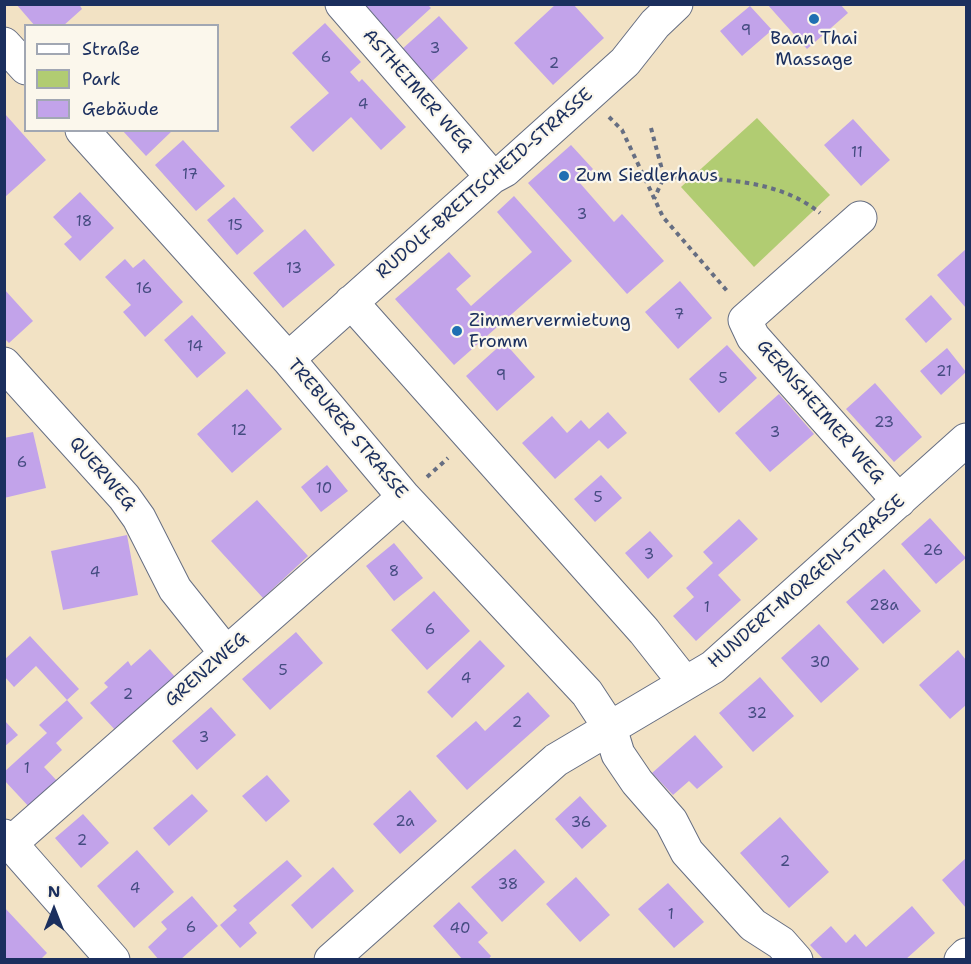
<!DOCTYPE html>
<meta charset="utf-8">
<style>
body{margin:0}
#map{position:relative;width:971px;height:964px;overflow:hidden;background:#f2e2c4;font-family:"Shantell Sans",sans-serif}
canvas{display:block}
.frame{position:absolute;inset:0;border:6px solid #1b2f5e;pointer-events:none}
.legend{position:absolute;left:24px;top:24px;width:195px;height:108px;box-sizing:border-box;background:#fbf7ec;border:2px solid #a1a7b3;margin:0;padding:8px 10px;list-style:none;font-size:18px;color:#1b2f5e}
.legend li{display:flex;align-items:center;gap:12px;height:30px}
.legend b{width:30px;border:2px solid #a1a7b3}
.north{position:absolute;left:24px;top:880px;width:60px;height:60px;-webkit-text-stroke:4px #fbf7ec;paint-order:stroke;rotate:0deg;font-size:16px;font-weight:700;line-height:24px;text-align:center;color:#1b2f5e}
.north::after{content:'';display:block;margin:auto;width:21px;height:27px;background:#1b2f5e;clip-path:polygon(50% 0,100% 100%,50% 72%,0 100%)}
</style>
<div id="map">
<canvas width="971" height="964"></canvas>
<div class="frame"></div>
<ul class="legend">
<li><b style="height:8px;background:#fff"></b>Straße</li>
<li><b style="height:16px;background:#b1cc72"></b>Park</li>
<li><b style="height:16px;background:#c2a3ea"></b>Gebäude</li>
</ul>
<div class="north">N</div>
</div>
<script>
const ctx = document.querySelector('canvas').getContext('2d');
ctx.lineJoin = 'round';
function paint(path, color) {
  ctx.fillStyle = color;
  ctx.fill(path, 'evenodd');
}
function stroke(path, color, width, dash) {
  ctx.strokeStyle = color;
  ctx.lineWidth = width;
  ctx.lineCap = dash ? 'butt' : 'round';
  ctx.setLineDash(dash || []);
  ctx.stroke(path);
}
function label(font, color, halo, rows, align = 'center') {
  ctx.font = font + ' "Shantell Sans",sans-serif';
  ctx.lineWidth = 4.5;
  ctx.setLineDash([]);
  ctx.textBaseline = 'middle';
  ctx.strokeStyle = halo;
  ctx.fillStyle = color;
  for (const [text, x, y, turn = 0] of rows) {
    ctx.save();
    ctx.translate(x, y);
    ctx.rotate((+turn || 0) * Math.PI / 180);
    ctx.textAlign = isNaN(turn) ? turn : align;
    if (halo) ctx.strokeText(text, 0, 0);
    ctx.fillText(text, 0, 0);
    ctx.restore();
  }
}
const green = new Path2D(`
 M757 118 830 195 754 267 681 187Z`);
const building = new Path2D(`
 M16 4H79L82 9 63 26H35Z
 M363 4H427L431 8 396 40Z
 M556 4H573L604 38 553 85 514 43Z
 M767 4H840L848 13 807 49Z
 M750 6 772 30 742 56 720 31Z
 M439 16 468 48 431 82 401 50Z
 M325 23 361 62 350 72 359 82 362 79 406 127 381 150 351 117 313 152 290 127 329 93 292 53Z
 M5 114 46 160 5 197Z
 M853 119 890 160 861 186 824 145Z
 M122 130H173L146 156Z
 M183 140 225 186 196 211 155 165Z
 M571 145 593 169 579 182 614 222 622 214 664 261 627 294 528 183Z
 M80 192 114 228 80 261 64 244 72 237 53 217Z
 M514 196 572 261 454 365 395 299 449 252 471 276 456 289 471 306 532 252 497 212Z
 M234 197 264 231 237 255 207 220Z
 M305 229 335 265 283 308 253 273Z
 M966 249V308L937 275Z
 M125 259 133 268 144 259 183 302 145 337 123 312 131 305 105 277Z
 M680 281 712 318 678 349 645 312Z
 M4 289 33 321 9 343 4 338Z
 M931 295 952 319 926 343 905 319Z
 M192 315 226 353 197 378 164 340Z
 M504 342 535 377 497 411 466 376Z
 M727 345 757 378 719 413 689 379Z
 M947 348 966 372 941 395 920 371Z
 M875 383 922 437 894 462 846 409Z
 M247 389 282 429 232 473 197 434Z
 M779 394 814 434 770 472 735 433Z
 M608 412 627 433 608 449 599 440 555 479 522 443 552 416 567 433 581 420 589 429Z
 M33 432 46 488 4 498V438Z
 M327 465 348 491 321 512 301 487Z
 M601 475 622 498 595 522 574 499Z
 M257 500 308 556 263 598 211 541Z
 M930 518 966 558 936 584 901 544Z
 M739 519 758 539 718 575 741 600 696 641 673 616 694 597 686 588 713 563 703 552Z
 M650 531 673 556 648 579 625 553Z
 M127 535 138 595 63 610 51 551Z
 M394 543 423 578 394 601 366 566Z
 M884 569 921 611 883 644 846 602Z
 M434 591 470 631 427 670 391 630Z
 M819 624 859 669 821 703 781 658Z
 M296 632 323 663 270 710 242 679Z
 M30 636 79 689 67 700 36 666 14 687 4 676V660Z
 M480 640 505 666 452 718 427 692Z
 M150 649 176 678 117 732 90 703 108 687 104 683 128 661 131 666Z
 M958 650 966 660V705L950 719 919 685Z
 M760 677 794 716 753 752 719 713Z
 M528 692 550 716 467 790 436 756 476 721 485 731Z
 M67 700 83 718 56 743 62 750 44 767 59 783 31 809 4 780V772L47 733 39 725Z
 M211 707 236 735 197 770 172 741Z
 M4 720 18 735 4 747Z
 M695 735 723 767 697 789 689 781 673 795 652 773Z
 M267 775 290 801 266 822 242 796Z
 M410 790 437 821 400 854 373 824Z
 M192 794 208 811 169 846 153 828Z
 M580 796 607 826 582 849 555 819Z
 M83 814 109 843 81 868 55 838Z
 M780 817 829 872 789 908 740 853Z
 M515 849 545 882 502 922 471 887Z
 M137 850 174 892 134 928 97 886Z
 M966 858V908L942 880Z
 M287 860 302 876 249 923 257 933 240 948 220 925 237 910 233 906Z
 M333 867 354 891 312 929 291 905Z
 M576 877 610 915 580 942 546 904Z
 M668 883 704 922 674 948 638 909Z
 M192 896 218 926 180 960H159L148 947 167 929 161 922Z
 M459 902 488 933 478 942 491 956 488 960H463L433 926Z
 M912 906 935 933 905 960H824L810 945 831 926 846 943 855 934 866 947Z
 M4 907 47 953 40 960H4Z`);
const path = new Path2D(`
 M609 117 622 130 663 217 728 292
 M651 128 664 177 654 199
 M664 177C717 179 777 178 820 213
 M427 477 448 458`);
const minor = new Path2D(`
 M342 4 492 177
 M4 44 26 68
 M82 130 288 359 404 497 587 693 610 728 618 754 637 782 671 821 687 852 753 925 781 943 796 960
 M860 218 745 320 753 337 899 501
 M351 302 644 631 685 683
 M288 359 492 177 505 170 625 62 655 24 676 4
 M4 364 124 497 139 518 175 589 226 653
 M4 836 113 960
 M11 843 404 497
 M331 960 556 760 713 667 966 440
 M961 960 966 955`);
const markers = [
 [814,19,6,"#1f6fb2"],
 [564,176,6,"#1f6fb2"],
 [457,331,6,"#1f6fb2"]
];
const numberNames = [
 ["9",746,31],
 ["3",435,49],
 ["6",326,58],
 ["2",554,64],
 ["4",363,105],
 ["11",857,153],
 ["17",190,175],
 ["3",582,215],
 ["18",84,222],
 ["15",235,226],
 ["13",294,269],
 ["16",144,289],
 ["7",679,315],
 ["14",195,347],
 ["21",944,372],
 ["9",501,376],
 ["5",723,379],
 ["23",884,423],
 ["12",239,431],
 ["3",775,433],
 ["6",22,463],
 ["10",324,489],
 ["5",598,498],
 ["26",933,551],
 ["3",649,555],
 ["8",394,572],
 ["4",95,573],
 ["28a",884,606],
 ["1",707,608],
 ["6",430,630],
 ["30",820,663],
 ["5",283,671],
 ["4",466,679],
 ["2",128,695],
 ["32",757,714],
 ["2",517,723],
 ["3",204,738],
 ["1",27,769],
 ["2a",405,822],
 ["36",581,823],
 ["2",82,841],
 ["2",785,862],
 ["38",508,885],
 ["4",135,889],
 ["1",671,915],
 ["6",191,928],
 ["40",460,929]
];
const poiNames = [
 ["Baan Thai",814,39,"center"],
 ["Massage",814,60,"center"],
 ["Zum Siedlerhaus",576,176],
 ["Zimmervermietung",469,321],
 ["Fromm",469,342]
];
const streetNames = [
 ["ASTHEIMER WEG",417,91,49],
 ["RUDOLF-BREITSCHEID-STRASSE",485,184,-41],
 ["GERNSHEIMER WEG",820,412,49],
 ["TREBURER STRASSE",347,429,50],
 ["QUERWEG",102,474,49],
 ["HUNDERT-MORGEN-STRASSE",807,582,-41],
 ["GRENZWEG",207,670,-41]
];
paint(green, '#b1cc72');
paint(building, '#c2a3ea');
stroke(minor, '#666e82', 35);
stroke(path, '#666e82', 4, [4.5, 4.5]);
stroke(minor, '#fff', 33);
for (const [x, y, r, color] of markers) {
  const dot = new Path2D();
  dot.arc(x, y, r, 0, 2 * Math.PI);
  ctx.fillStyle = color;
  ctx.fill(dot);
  stroke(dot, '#fbf7ec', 2);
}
label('15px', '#454c81', null, numberNames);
label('18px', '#1b2f5e', '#fbf7ec', poiNames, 'left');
label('18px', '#1b2f5e', '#fbf7ec', streetNames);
</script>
